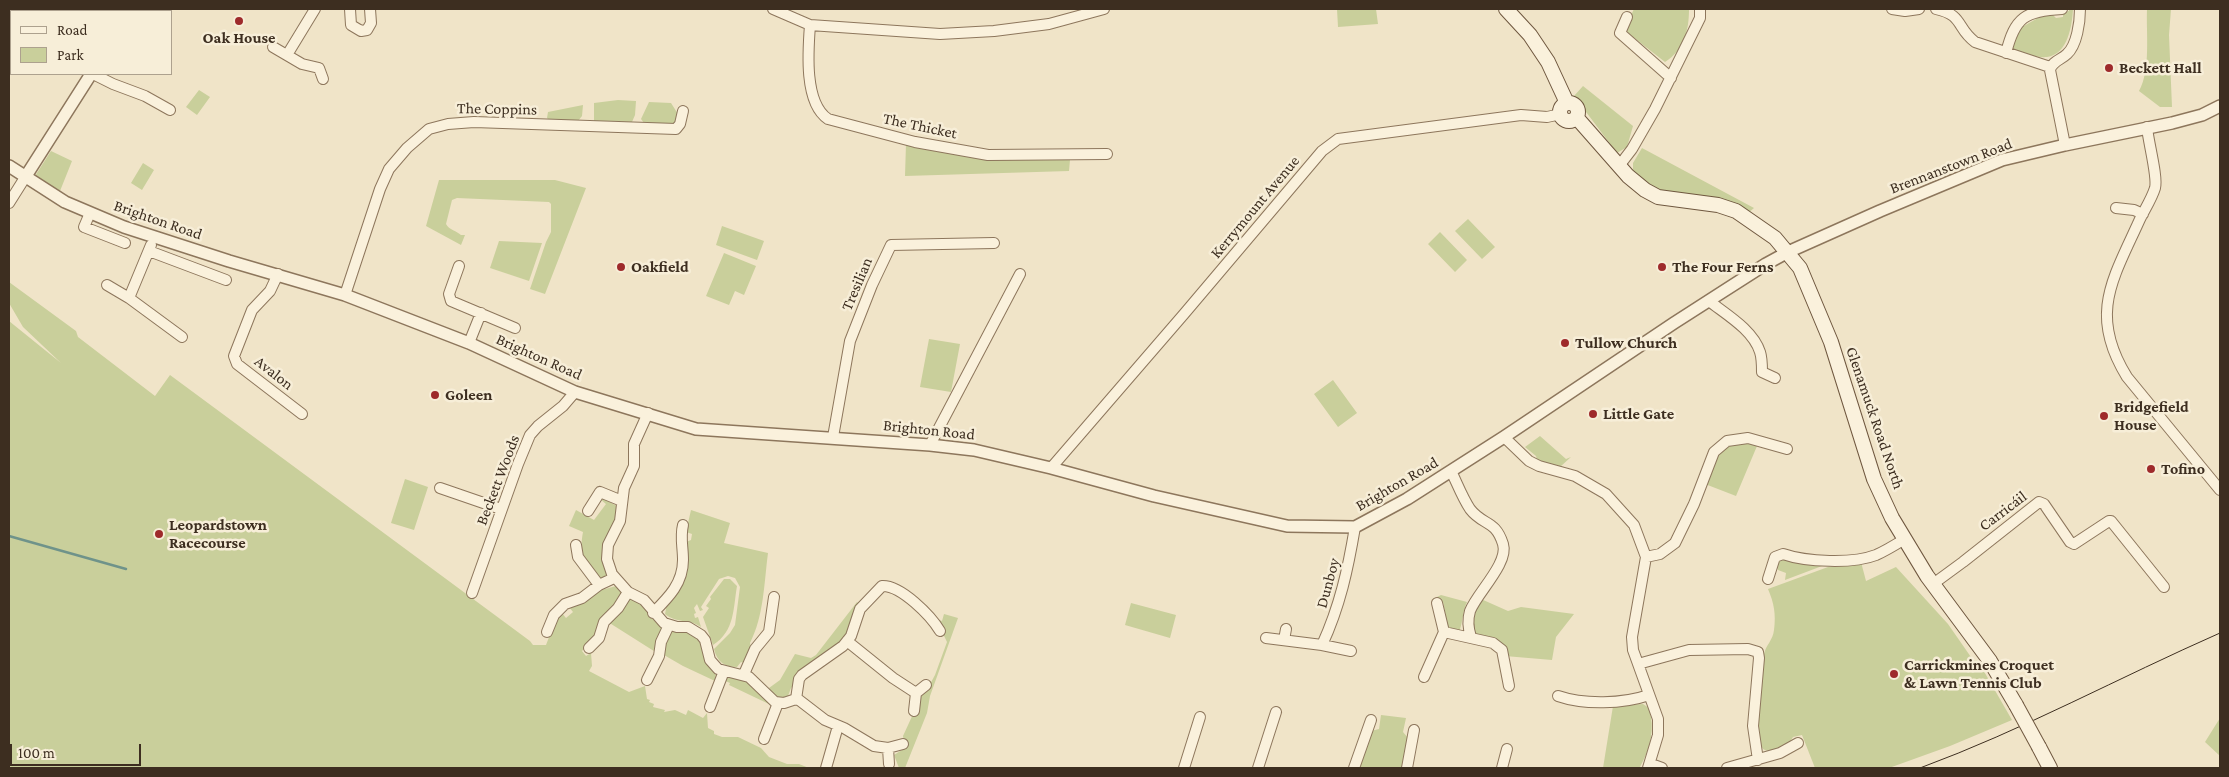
<!DOCTYPE html>
<meta charset="utf-8">
<style>
body{margin:0}
#map{position:relative;width:2229px;height:777px;overflow:hidden;background:#f0e4c8;font-family:"Crimson Pro",serif}
canvas{display:block}
.frame{position:absolute;inset:0;border:10px solid #3d2e20;pointer-events:none}
.legend{position:absolute;left:10px;top:10px;width:162px;height:65px;box-sizing:border-box;background:#f7eed8;border:1px solid #ada18e;margin:0;padding:6px 9px;list-style:none;font-size:15px;color:#3d2e20}
.legend li{display:flex;align-items:center;gap:10px;height:25px}
.legend b{width:25px;border:1px solid #ada18e}
.scale{position:absolute;left:10px;top:744px;width:131px;height:22px;box-sizing:border-box;border:2px solid #3d2e20;border-top:0;padding-left:6px;font-size:15px;line-height:18px;white-space:nowrap;color:#3d2e20;-webkit-text-stroke:4px #f7eed8;paint-order:stroke}
</style>
<div id="map">
<canvas width="2229" height="777"></canvas>
<div class="frame"></div>
<ul class="legend">
<li><b style="height:6px;background:#faf1dc"></b>Road</li>
<li><b style="height:14px;background:#c9cf9b"></b>Park</li>
</ul>
<div class="scale">100 m</div>
</div>
<script>
const ctx = document.querySelector('canvas').getContext('2d');
ctx.lineJoin = 'round';
function paint(path, color) {
  ctx.fillStyle = color;
  ctx.fill(path, 'evenodd');
}
function stroke(path, color, width, dash) {
  ctx.strokeStyle = color;
  ctx.lineWidth = width;
  ctx.lineCap = dash ? 'butt' : 'round';
  ctx.setLineDash(dash || []);
  ctx.stroke(path);
}
function label(font, color, halo, rows, align = 'center') {
  ctx.font = font + ' "Crimson Pro",serif';
  ctx.lineWidth = 5;
  ctx.setLineDash([]);
  ctx.textBaseline = 'middle';
  ctx.strokeStyle = halo;
  ctx.fillStyle = color;
  for (const [text, x, y, turn = 0] of rows) {
    ctx.save();
    ctx.translate(x, y);
    ctx.rotate((+turn || 0) * Math.PI / 180);
    ctx.textAlign = isNaN(turn) ? turn : align;
    if (halo) ctx.strokeText(text, 0, 0);
    ctx.fillText(text, 0, 0);
    ctx.restore();
  }
}
const green = new Path2D(`
 M1337 9H1376L1378 24 1338 27Z
 M1634 9H1689C1689 31 1684 50 1665 62L1624 30Z
 M2069 9H2073C2072 26 2068 54 2047 57 2037 58 2025 54 2015 52L2012 49 2014 36 2023 24 2024 26 2036 19V17L2053 15 2056 18 2063 17V12L2069 11Z
 M2147 9H2171L2169 35 2172 107H2160L2139 91C2151 70 2146 33 2147 9Z
 M1583 86 1633 126 1627 147 1617 153 1574 96Z
 M199 90 210 97 197 115 186 107Z
 M618 100 636 101 635 115 632 122 594 121V103Z
 M649 102 671 103 678 114 676 123H644L641 119Z
 M583 105 582 116 578 121 549 120 547 118 548 112Z
 M906 144 1070 160 1069 171 905 176Z
 M1642 148 1754 208 1747 214 1711 199 1689 194 1653 192 1633 178V163Z
 M51 151 72 161 60 191 35 176Z
 M143 163 154 170 142 190 131 183Z
 M439 180H555L586 188 545 294 530 289 546 242 551 232V204L549 202 457 198 452 200 446 224C449 230 457 231 461 235H465L461 245 426 226Z
 M1468 219 1495 247 1482 259 1455 231Z
 M722 226 764 241 757 260 716 245Z
 M1440 232 1467 260 1455 272 1428 244Z
 M499 241 542 243 529 281 490 268Z
 M724 253 756 266 744 295 735 291 729 305 706 296Z
 M9 282 76 331 78 337 155 396 170 375 530 641 533 645H546L556 619 562 613 566 618 573 612 569 607 598 591 616 586 622 593 620 599 598 622 595 638 582 651 586 656 591 653 592 666 589 671 629 692 645 686 647 699 650 700 649 702 654 704 653 707 665 710 664 712 675 710 686 715 688 710 703 718 707 713 708 728 714 731V734L722 737H738L761 748 769 757 787 764H799L809 768H9V321L61 363 23 327 9 303Z
 M929 339 960 344 951 392 920 387Z
 M1333 380 1357 413 1338 427 1314 394Z
 M1540 436 1566 459 1571 457 1560 467 1537 460 1536 456 1525 447Z
 M1744 443 1757 446 1736 496 1705 484 1715 457 1727 445Z
 M405 479 428 487 414 530 391 523Z
 M602 498 617 506 608 577 602 579C583 567 579 553 583 532L569 526 576 510 594 520 606 504 600 499Z
 M691 510 730 523 724 543 768 553C764 583 764 616 750 643L751 649 744 663 741 662 737 667C725 667 717 662 714 649L730 633 735 625 740 587 735 578 728 576 719 579 701 607 703 610 700 611 697 604 694 608 696 613 694 614 695 618 698 617 701 627C690 619 675 623 665 614L666 609 664 607 674 597 686 542 691 540 692 534 686 532Z
 M1782 557 1804 564 1830 563 1785 580 1786 573 1778 570 1777 567 1779 559Z
 M1861 562 1866 581 1896 567 1948 624 1973 660 1978 661 2012 720 1950 746 1889 768H1815L1802 735 1793 737 1787 747C1780 749 1771 753 1765 750 1750 743 1760 669 1764 654 1766 645 1773 640 1774 630 1776 614 1774 603 1768 589L1828 567Z
 M724 579H730L737 586C733 609 735 631 713 645L703 617 709 608 706 606 711 599 710 597Z
 M1441 595 1467 602C1462 612 1463 625 1458 634L1450 637 1443 602 1437 597Z
 M630 598 642 603 651 617 663 628 657 653 608 622Z
 M1481 599 1508 611 1521 607 1574 614 1556 637 1552 660 1505 656 1502 649 1475 639 1470 622Z
 M857 602 859 604 844 639 791 688 788 696C778 700 775 695 769 688L780 680 795 654 811 658 816 655Z
 M1131 603 1176 615 1170 638 1125 625Z
 M944 614 958 618 930 696 927 713 905 768H899L894 755 905 748 903 736 914 712 919 697 928 688 935 675 947 642 936 619 942 621Z
 M671 630C676 630 683 629 687 631 700 634 720 669 715 681L683 666 664 655 663 649Z
 M728 676 746 679 771 705 729 685 730 683 723 680Z
 M1643 704 1649 708C1655 729 1651 747 1640 767L1603 768 1613 706Z
 M1381 715 1406 718 1403 732 1409 739 1403 768H1358L1371 731 1379 729Z
 M2220 718V756L2205 742Z`);
const stream = new Path2D(`
 M9 536 126 569`);
const minor = new Path2D(`
 M350 9 351 25 361 31 367 30 371 23 370 9
 M773 9 810 25 940 34 994 31 1049 24 1104 9
 M1892 9 1905 11 1919 9
 M1936 9C1964 15 1956 28 1975 42L2050 67
 M1627 17 1620 33 1671 78
 M810 25C808 51 804 103 828 119L915 142 988 155 1107 154
 M273 47 302 64 319 68 323 79
 M2006 53C2015 17 2025 11 2062 9
 M287 55 315 9
 M93 74 113 84 145 96 170 110
 M2147 127C2148 141 2158 177 2155 188 2152 198 2145 209 2140 219 2113 279 2088 314 2127 377L2220 490
 M2065 145 2050 70C2052 61 2061 60 2067 54 2077 45 2080 22 2080 9
 M1619 166 1632 149 1655 109 1700 18V9
 M9 203 26 176
 M2116 208 2134 210 2143 214
 M90 213 84 227 125 243
 M149 251 226 280
 M459 266 449 294 451 301 515 328
 M278 274 270 291 252 310 234 356 237 364 302 414
 M107 285 129 298 182 337
 M345 295 380 189 389 169 407 148 429 129 448 124 474 122 676 129 680 124 683 111
 M129 298 151 245
 M1709 301C1727 315 1753 330 1760 352 1762 358 1762 366 1762 372L1775 378
 M469 343 481 313
 M648 413 634 444V466L624 488 620 521 608 545 607 559 612 574 628 592 644 600 664 623 677 627H688L701 635 705 640 710 660 718 669 749 677 775 702 784 703 796 699 799 700 825 720 844 728 874 746 888 748 903 744
 M833 437 850 341 872 285 891 245 994 243
 M1504 437 1529 461 1539 466 1575 476 1606 494 1634 525 1646 557 1632 637 1633 650 1658 719V735L1648 768
 M930 445 1020 274
 M1051 468 1184 314 1322 151 1338 139 1521 115 1547 117 1561 114
 M1451 471C1457 483 1462 497 1470 509 1483 526 1495 519 1503 544 1509 563 1477 593 1470 611 1467 621 1468 628 1471 637
 M440 488 501 509
 M588 511 600 492 622 501
 M576 545 578 557 599 585
 M1646 557 1660 554 1675 543 1694 504 1714 452 1727 441 1748 438 1787 449
 M1768 579 1775 557 1783 554C1806 562 1853 564 1876 555 1885 551 1895 545 1903 540
 M1933 584 1963 562 2039 502 2044 504 2070 542 2074 544 2109 521H2111L2164 587
 M472 593 518 464 530 435 538 426 563 406 575 392
 M653 613C669 597 683 583 683 560 683 547 680 537 683 525
 M547 632 554 615 565 604 582 598 599 585 614 578
 M1444 632 1493 643 1502 650 1509 686
 M1266 638 1322 645 1351 651
 M1284 640 1286 629
 M847 641 893 678 916 693
 M1322 645C1340 606 1348 569 1355 527
 M589 648 599 638 604 622 618 608 628 592
 M1638 664 1689 650 1748 649 1758 652 1759 658 1753 726 1758 760
 M744 674 755 649 769 632 774 597
 M1424 677 1444 632 1437 603
 M647 680 659 656 661 642 669 625
 M1558 696C1584 705 1623 704 1649 695
 M796 699 799 679 802 675 843 646 851 636 860 609 882 586C901 585 931 616 940 631
 M710 707 724 671
 M914 711 916 693 926 685
 M764 739 778 703
 M888 748 889 764
 M1651 764 1662 768
 M826 768 838 726
 M1184 768 1200 717
 M1258 768 1276 712
 M1354 768 1371 720
 M1407 768 1414 730
 M1502 768 1507 749
 M1727 768 1780 753 1798 743`);
const tertiary = new Path2D(`
 M133 11 134 9
 M9 166 65 202 124 227 229 261 345 295 469 343 575 392 696 429 930 445 974 450 1051 468 1154 496 1287 526 1355 527 1407 499 1504 437 1674 323 1766 264 1788 252 1880 211 2002 160 2065 145 2172 123 2202 115 2220 106
 M26 176 91 74`);
const secondary = new Path2D(`
 M1506 9 1530 35 1548 62 1567 103
 M1560 112a9 9 0 1 1 18 0a9 9 0 1 1-18 0Z
 M1577 118 1628 176 1645 190 1658 197 1718 205 1736 211 1775 238 1800 268 1831 342 1874 479 1892 518 1927 576 1990 661 2016 705
 M2039 747 2050 768`);
const tram = new Path2D(`
 M1920 768C2023 730 2120 677 2220 633`);
const secondaryBridge = new Path2D(`
 M2016 705 2039 747`);
const markers = [
 [239,21,5,"#9e2a2b"],
 [2109,68,5,"#9e2a2b"],
 [621,267,5,"#9e2a2b"],
 [1662,267,5,"#9e2a2b"],
 [1565,343,5,"#9e2a2b"],
 [435,395,5,"#9e2a2b"],
 [1593,414,5,"#9e2a2b"],
 [2104,416,5,"#9e2a2b"],
 [2151,469,5,"#9e2a2b"],
 [159,534,5,"#9e2a2b"],
 [1894,674,5,"#9e2a2b"]
];
const poiNames = [
 ["Oak House",239,38,"center"],
 ["Beckett Hall",2119,68],
 ["Oakfield",631,267],
 ["The Four Ferns",1672,267],
 ["Tullow Church",1575,343],
 ["Goleen",445,395],
 ["Bridgefield",2114,407],
 ["House",2114,425],
 ["Little Gate",1603,414],
 ["Tofino",2161,469],
 ["Leopardstown",169,525],
 ["Racecourse",169,543],
 ["Carrickmines Croquet",1904,665],
 ["& Lawn Tennis Club",1904,683]
];
const streetNames = [
 ["The Coppins",497,109,1],
 ["The Thicket",920,126,12],
 ["Brennanstown Road",1951,166,-21],
 ["Kerrymount Avenue",1255,207,-50],
 ["Brighton Road",158,220,19],
 ["Tresilian",857,284,-67],
 ["Brighton Road",539,357,24],
 ["Avalon",274,373,38],
 ["Glenamuck Road North",1875,418,71],
 ["Brighton Road",929,430,6],
 ["Beckett Woods",498,480,-69],
 ["Brighton Road",1397,484,-30],
 ["Carricáil",2003,511,-37],
 ["Dunboy",1328,583,-75]
];
paint(green, '#c9cf9b');
stroke(stream, '#6f938a', 2.5);
stroke(minor, '#8d765c', 12);
stroke(tertiary, '#8d765c', 14);
stroke(secondary, '#6f573f', 16);
stroke(minor, '#faf1dc', 10);
stroke(tertiary, '#faf1dc', 11);
stroke(secondary, '#faf1dc', 14);
stroke(tram, '#3d2e20', 1);
stroke(secondaryBridge, '#6f573f', 16, []);
stroke(secondaryBridge, '#faf1dc', 14);
for (const [x, y, r, color] of markers) {
  const dot = new Path2D();
  dot.arc(x, y, r, 0, 2 * Math.PI);
  ctx.fillStyle = color;
  ctx.fill(dot);
  stroke(dot, '#f7eed8', 2);
}
label('bold 16px', '#3d2e20', '#f7eed8', poiNames, 'left');
label('16px', '#3d2e20', '#f7eed8', streetNames);
</script>
